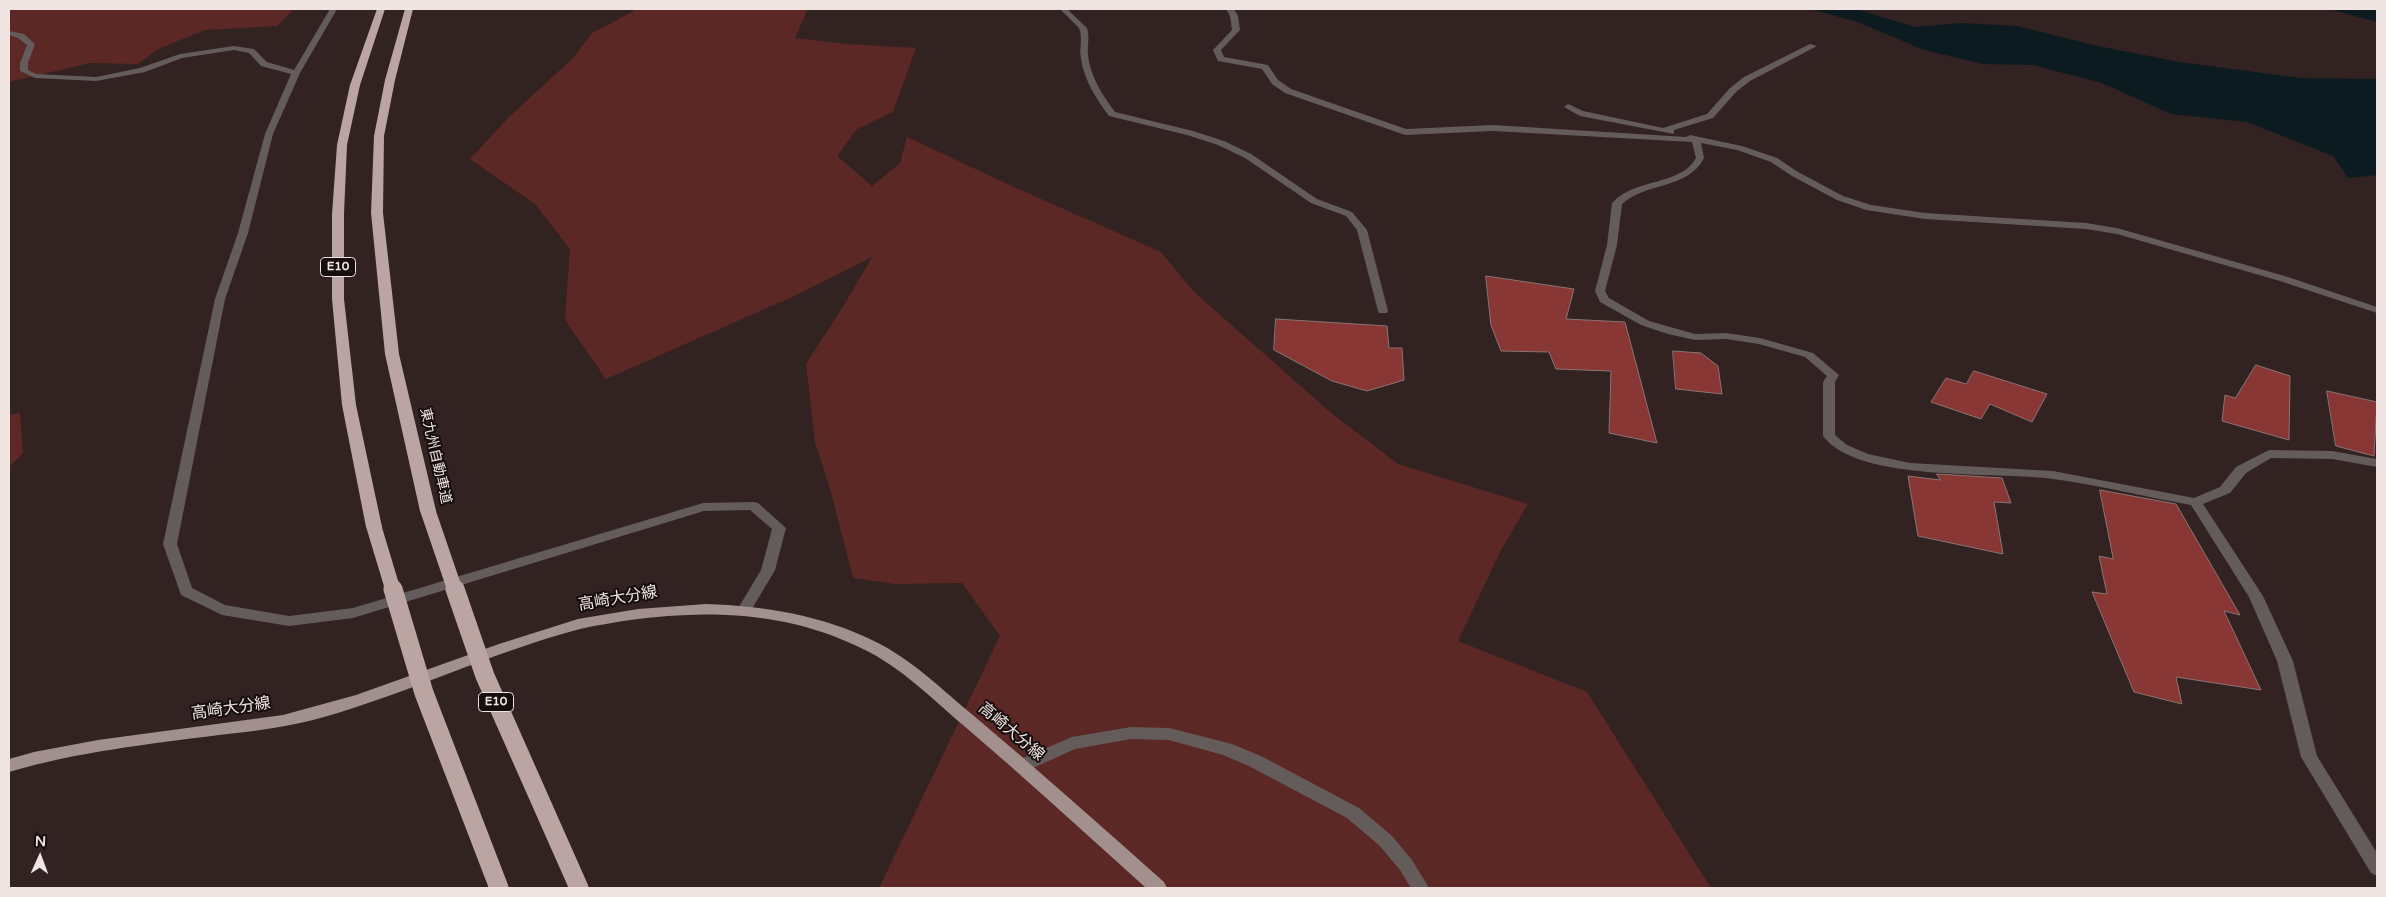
<!DOCTYPE html>
<meta charset="utf-8">
<style>
body{margin:0}
#map{position:relative;width:2386px;height:897px;overflow:hidden;background:#322221;font-family:"Varela Round",sans-serif}
canvas{display:block}
.frame{position:absolute;inset:0;border:10px solid #f1e5e4;pointer-events:none}
.north{position:absolute;left:15px;top:832px;width:50px;height:50px;-webkit-text-stroke:4px #150e0d;paint-order:stroke;rotate:2deg;font-size:14px;font-weight:700;line-height:20px;text-align:center;color:#f1e5e4}
.north::after{content:'';display:block;margin:auto;width:18px;height:22px;background:#f1e5e4;clip-path:polygon(50% 0,100% 100%,50% 72%,0 100%)}
</style>
<div id="map">
<canvas width="2386" height="897"></canvas>
<div class="frame"></div>
<div class="north">N</div>
</div>
<script>
const ctx = document.querySelector('canvas').getContext('2d');
ctx.lineJoin = 'round';
function paint(path, color) {
  ctx.fillStyle = color;
  ctx.fill(path, 'evenodd');
}
function stroke(path, color, width, dash) {
  ctx.strokeStyle = color;
  ctx.lineWidth = width;
  ctx.lineCap = dash ? 'butt' : 'round';
  ctx.setLineDash(dash || []);
  ctx.stroke(path);
}
function label(font, color, halo, rows, align = 'center') {
  ctx.font = font + ' "Varela Round","Noto Sans JP",sans-serif';
  ctx.lineWidth = 4;
  ctx.setLineDash([]);
  ctx.textBaseline = 'middle';
  ctx.strokeStyle = halo;
  ctx.fillStyle = color;
  for (const [text, x, y, turn = 0] of rows) {
    ctx.save();
    ctx.translate(x, y);
    ctx.rotate((+turn || 0) * Math.PI / 180);
    ctx.textAlign = isNaN(turn) ? turn : align;
    if (halo) ctx.strokeText(text, 0, 0);
    ctx.fillText(text, 0, 0);
    ctx.restore();
  }
}
const green = new Path2D(`
 M9 9H294L277 26 205 30 158 49 138 64 90 63 9 82Z
 M632 9H808L795 38 846 44 916 48 893 112 857 129 837 156 872 186 900 163 907 137 1014 187 1161 252 1193 291 1330 412 1398 464 1528 504 1500 552 1458 641 1587 692 1711 888H879L1000 636 962 583 895 584 853 578 831 492 815 442 806 364 844 305 872 257 792 297 606 379 565 320 570 249 535 204 470 159 509 117 573 58 592 33 634 11Z
 M20 413 23 453 9 467V415Z`);
const water = new Path2D(`
 M1810 9H1856L1915 27 1962 23 2017 26 2093 45 2179 62 2301 78 2377 79V175L2348 178 2333 156 2247 122 2171 114 2102 83 2033 65 1983 64 1924 50 1858 22Z
 M2329 9H2377V22Z`);
const building = new Path2D(`
 M1486 276 1574 289 1566 319 1625 322 1657 443 1609 433 1611 371 1556 369 1549 352 1501 351 1491 325Z
 M1276 319 1387 326 1389 348H1402L1404 380 1367 391 1332 381 1274 350Z
 M1673 351 1701 353 1718 366 1722 394 1676 389Z
 M2256 365 2290 376 2289 440 2222 421 2225 395 2235 398Z
 M1974 371 2047 394 2032 422 1990 404 1981 419 1931 402 1946 378 1966 384Z
 M2327 391 2377 402 2374 456 2336 446Z
 M1937 474 2002 478 2011 503 1994 502 2003 554 1918 536 1908 476 1940 480Z
 M2100 490 2176 504 2240 615 2224 611 2261 690 2176 677 2182 704 2134 692 2092 592 2107 594 2099 556 2113 559Z`);
const minor = new Path2D(`
 M330 9H337L300 73 273 134 248 233 225 299 177 544 192 588 225 605 289 616 353 608 703 503 753 502 758 503 786 528 775 570 749 614H739L737 610 761 570 772 529 750 510 704 511 353 618 289 626 222 615 181 595 163 544 215 299 238 233 265 134 291 74 261 66 249 53 234 50 182 58 145 72 96 81 35 78 20 71V63L27 45 18 38 9 35V31L24 34 35 44 28 63V70L36 74 96 77 140 68 180 54 234 46 254 49 267 62 294 70Z
 M1060 9H1067L1087 28C1090 37 1087 46 1088 55 1090 76 1103 96 1115 112L1193 131 1224 141 1251 154 1317 199 1352 212 1367 230 1388 311 1387 313H1379L1378 311 1357 230 1346 216 1311 203 1245 158 1218 145 1187 135 1109 116C1097 100 1084 80 1081 59 1079 49 1083 38 1079 28Z
 M1226 9H1234L1238 16 1240 30 1221 50 1224 57 1268 65 1278 80 1291 89 1406 129 1493 125 1686 137 1690 135 1742 146 1777 158 1798 172 1843 196 1871 205 1925 213 2086 223 2117 228 2288 277 2377 307V313L2280 281 2117 234 2086 229 1925 219 1866 210 1837 200 1792 176 1771 162 1737 150 1701 143 1704 158C1689 189 1646 182 1622 204L1617 245 1605 291 1609 298 1649 321 1695 334 1726 333 1760 338 1813 353 1839 375 1835 382V435L1847 445 1868 454 1910 463 2053 471 2194 498 2220 487 2236 467 2269 450 2332 451 2377 459V467L2332 459 2271 458 2246 473 2230 493 2203 504 2263 596 2293 661 2317 756 2377 853V876L2371 873 2301 757 2277 661 2249 597 2191 505C2145 497 2099 485 2053 479 1997 471 1858 483 1823 436V382L1827 376 1805 357 1759 344 1726 339 1695 340 1668 334 1641 325 1600 302 1595 291 1607 245 1612 203C1634 178 1681 186 1696 158L1692 142 1493 131 1405 135 1285 93 1272 84 1262 69 1218 61 1213 50 1232 30 1230 16Z
 M1810 44 1817 46 1750 81 1736 92 1713 118 1674 130V134L1580 116 1564 107 1568 104 1583 111 1663 128 1707 114 1730 88 1744 77Z
 M1131 727 1169 728 1232 744 1261 756 1359 808 1392 836 1412 860 1429 888H1411L1400 870 1380 846 1347 818 1249 766 1223 755 1169 740 1131 739 1075 749 1022 773 1016 771 1014 766 1016 761 1072 737Z`);
const major = new Path2D(`
 M706 604C765 606 821 615 874 641 912 659 942 690 974 716 1038 770 1101 826 1164 882L1167 888H1146C1085 833 1025 778 963 725 931 698 901 667 863 649 790 612 709 609 630 620 613 623 596 625 580 629 493 652 411 692 324 717 289 727 255 731 219 735 149 744 76 752 9 772V759L34 752 98 740 283 715 356 695 499 644 578 619 638 609Z`);
const highway = new Path2D(`
 M377 9H385L360 85 347 145 344 214V299L356 405 382 527 380 531H368L366 527 342 405 332 299V214L337 145 350 85Z
 M405 9H413L395 80 384 136 383 213 399 354 436 511 434 515H422L420 511 385 354 371 213 374 136 385 80Z`);
const highwayBridgeFar1 = new Path2D(`
 M428 511 455 590
 M374 527 393 590`);
const highwayBridge = new Path2D(`
 M393 589 424 693 499 888
 M455 589 485 676 579 888`);
const shields = [
 [338,267,35],
 [496,702,35]
];
const shieldNames = [
 ["E10",338,267],
 ["E10",496,702]
];
const streetNames = [
 ["東九州自動車道",435,456,77]
];
const nearStreetnames = [
 ["高崎大分線",618,599,-10],
 ["高崎大分線",231,709,-8],
 ["高崎大分線",1011,732,40]
];
paint(green, '#5c2826');
paint(water, '#0c1b1f');
paint(building, '#883735');
stroke(building, '#897573', 1);
paint(minor, '#645c5b');
paint(major, '#a2908e');
paint(highway, '#baa5a2');
stroke(highwayBridgeFar1, '#baa5a2', 15);
stroke(highwayBridge, '#baa5a2', 19);
for (const [x, y, w] of shields) {
  const box = new Path2D();
  box.roundRect(x - w / 2, y - 9.5, w, 19, 4);
  ctx.fillStyle = '#150e0d';
  ctx.fill(box);
  stroke(box, '#f1e5e4', 1);
}
label('bold 12px', '#f1e5e4', null, shieldNames);
label('14px', '#f1e5e4', '#150e0d', streetNames);
label('16px', '#f1e5e4', '#150e0d', nearStreetnames);
</script>
